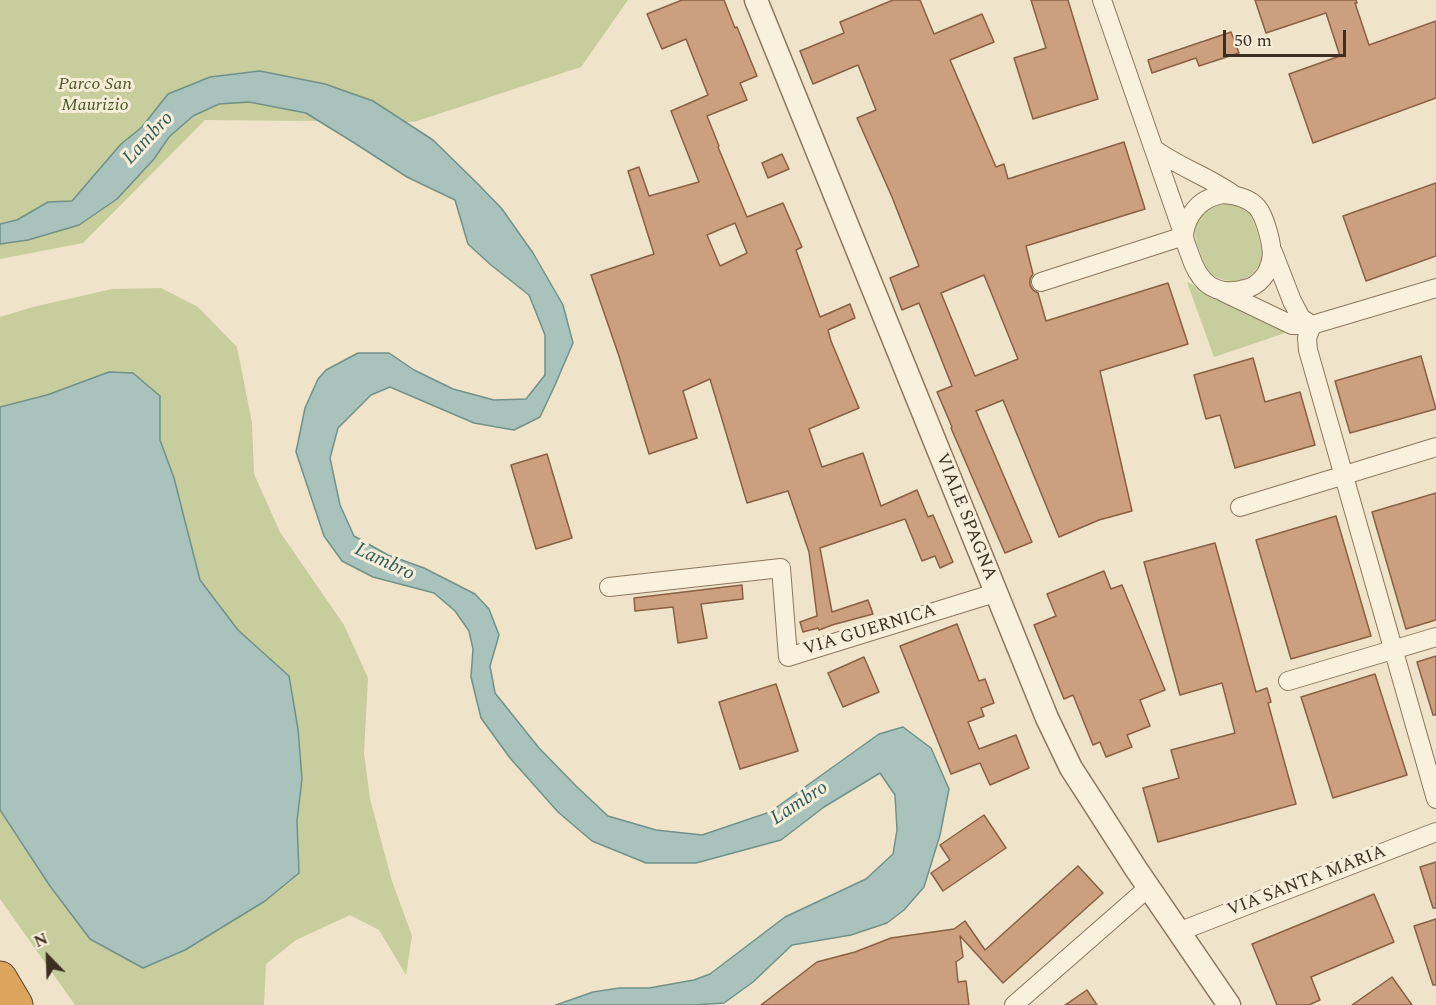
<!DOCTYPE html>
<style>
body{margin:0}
#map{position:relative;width:1436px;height:1005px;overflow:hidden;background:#efe4c9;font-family:Spectral,serif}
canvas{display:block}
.north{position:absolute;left:18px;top:927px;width:60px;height:60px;-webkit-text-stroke:4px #f6eed8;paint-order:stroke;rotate:337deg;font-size:16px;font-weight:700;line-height:24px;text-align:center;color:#3c2e21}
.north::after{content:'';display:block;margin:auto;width:21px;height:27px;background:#3c2e21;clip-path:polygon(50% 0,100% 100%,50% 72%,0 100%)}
.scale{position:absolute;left:1223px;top:30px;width:123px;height:27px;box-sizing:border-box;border:3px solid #3c2e21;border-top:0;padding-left:8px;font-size:18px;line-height:21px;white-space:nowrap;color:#3c2e21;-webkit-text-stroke:4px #f6eed8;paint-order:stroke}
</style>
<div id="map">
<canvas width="1436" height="1005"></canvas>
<div class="north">N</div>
<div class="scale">50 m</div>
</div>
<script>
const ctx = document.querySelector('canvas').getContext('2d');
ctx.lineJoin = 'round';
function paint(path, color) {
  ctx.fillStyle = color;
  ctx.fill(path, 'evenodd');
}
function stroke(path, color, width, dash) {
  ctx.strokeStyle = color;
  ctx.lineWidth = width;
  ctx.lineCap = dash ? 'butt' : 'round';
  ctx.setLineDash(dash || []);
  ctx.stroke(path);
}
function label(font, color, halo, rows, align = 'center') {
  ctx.font = font + ' Spectral,serif';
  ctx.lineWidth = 6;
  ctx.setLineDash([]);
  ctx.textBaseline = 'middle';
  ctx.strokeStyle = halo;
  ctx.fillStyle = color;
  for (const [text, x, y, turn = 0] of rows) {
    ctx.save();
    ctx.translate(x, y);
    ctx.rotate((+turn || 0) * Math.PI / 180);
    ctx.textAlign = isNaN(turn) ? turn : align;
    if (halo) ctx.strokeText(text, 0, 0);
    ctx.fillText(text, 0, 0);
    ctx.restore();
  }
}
const green = new Path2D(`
 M0 0H628L581 67 414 122 205 120 83 243 0 259Z
 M1224 204C1232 204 1244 207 1250 214 1254 220 1262 246 1262 254 1262 263 1256 272 1248 277 1243 280 1237 281 1231 281 1211 279 1206 270 1200 252 1198 246 1195 240 1195 234 1194 217 1209 207 1224 204Z
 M1187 282 1288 332 1214 357Z
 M161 288 198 307 237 347 252 423 254 474 280 532 344 625 368 678 364 753 370 799 392 881 412 936 406 975 379 930 350 915 296 940 266 964 264 1005H75L0 899V810L50 886 185 950 265 901 299 873 297 821 302 779 289 676 238 630 200 580 174 478 160 440V396L47 395 0 407V317L33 307 112 289Z`);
const water = new Path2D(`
 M260 71 325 84 373 101 433 140 479 185 502 209 533 253 563 305 573 343 555 385 540 417 514 430 474 423 390 387 371 395 338 428 330 458 340 505 354 536 388 555 424 568 475 594 489 609 499 635 490 666 495 693 539 748 576 786 608 816 656 830 702 835 770 812 879 734 903 727 931 748 949 789 940 835 924 887 904 910 887 923 851 935 792 945 753 982 724 1003 693 1005H556L593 992 619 988H649L694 980 710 974 785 917 866 879 893 854 897 830 895 795 880 773 824 807 781 840 696 863H646L592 841 558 812 510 758 481 718 471 677 473 649 469 631 455 611 434 593 373 577 342 561 324 536 296 452 305 408 318 379 326 370 358 353H389L414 370 453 389 494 400 526 399 545 375V335L529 295 491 265 468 244 455 200 407 177 356 144 306 113 249 102 219 104 193 116 169 137 154 159 117 199 79 225 28 240 0 244V224L17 220 48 202 72 201 121 144 142 127 168 94 210 77Z
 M109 372 133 373 160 396V440L174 478 200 580 238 630 289 676 298 729 302 779 297 821 299 873 265 901 185 950 143 968 90 939 50 886 0 810V407L47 395Z`);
const building = new Path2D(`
 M682 0H724L735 28 737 27 757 76 740 83 747 100 707 116 719 146 718 147 747 217 783 203 802 247 796 250 820 317 850 304 855 318 828 330 831 341 859 408 809 429 822 467 863 453 881 506 917 490 928 517 933 515 953 562 940 568 935 556 922 561 905 519 820 548 832 612 868 600 873 614 832 625 819 630 818 628 803 632 800 622 817 616 809 552 788 491 747 503 710 379 683 391 697 438 649 454 619 356 591 275 654 254 628 171 639 167 649 196 699 182 671 111 708 95 686 39 662 49 647 14ZM735 223 747 253 720 266 707 235Z
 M893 0H920L934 34 982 14 994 42 950 60 996 167 1004 164 1008 179 1124 142 1145 209 1026 246 1033 274 1030 279V285L1033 290 1038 293 1046 321 1168 283 1188 344 1100 371 1132 511 1099 520 1059 537 1003 400 976 411 1032 542 1005 553 951 428 952 427 937 392 952 386 919 303 902 310 890 278 919 266 892 197 857 118 876 110 858 65 813 84 800 51 844 33 840 22ZM984 275 1018 359 975 376 941 293Z
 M1031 0H1068L1098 99 1033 119 1014 58 1046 48Z
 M1255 0H1356L1357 3H1355L1369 45 1436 21V98L1313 143 1289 74 1340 56 1326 13 1266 33Z
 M1231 32 1239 53 1199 66 1196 58 1152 73 1148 60Z
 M782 154 789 169 768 178 762 163Z
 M1436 183V256L1366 281 1343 216Z
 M1421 356 1436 409 1350 433 1335 381Z
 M1253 358 1265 402 1300 392 1315 445 1235 468 1220 415 1206 419 1194 375Z
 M547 454 572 538 536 549 511 465Z
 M1436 493V620L1406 629 1372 512Z
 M1336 516 1371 636 1291 659 1256 540Z
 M1215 543 1256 692 1267 688 1271 702 1268 703 1296 804 1158 842 1143 788 1179 778 1171 750 1235 733 1222 683 1180 695 1144 562Z
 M1104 571 1111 589 1122 585 1165 690 1140 700 1150 726 1127 735 1132 747 1106 757 1100 742 1093 745 1073 695 1064 699 1034 625 1056 616 1047 594Z
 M742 585 743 599 701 604 707 638 678 643 673 607 635 611 634 598Z
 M957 624 979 681 985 679 994 703 981 708 984 716 968 722 979 749 1016 735 1029 768 990 785 980 763 951 774 900 646Z
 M1436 656V715H1433L1417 662Z
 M864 657 879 692 843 707 828 673Z
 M1375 674 1407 775 1333 798 1301 697Z
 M776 684 798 751 740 769 719 702Z
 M984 815 1006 848 943 891 931 873 950 860 940 845Z
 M1436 862V908H1433L1420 867Z
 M1078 866 1103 893 1003 983 960 936 963 957 956 962 958 982 966 981 969 1005H761L817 962 855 952 891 938 954 929 965 921 985 950Z
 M1374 894 1394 942 1311 977 1320 1000 1309 1005H1277L1252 944Z
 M1436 919V985H1433L1414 926Z
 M1392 977 1412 1005H1352Z
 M1087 990 1097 1005H1065Z`);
const minor = new Path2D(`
 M1154 149C1179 167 1209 177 1234 195
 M1224 194C1235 195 1249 198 1257 207 1265 216 1274 248 1271 260 1269 273 1259 286 1245 289 1215 297 1199 283 1190 255 1188 249 1185 243 1184 237 1184 232 1186 225 1188 220 1196 204 1207 197 1224 194Z
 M1273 252 1292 301 1301 318 1312 325
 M1041 282 1184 236 1102 0
 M1223 292 1292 325H1312L1436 288
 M1312 325 1307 338 1308 350 1436 799
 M1240 507 1436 447
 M609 587 781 568 788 657 995 593
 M1288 681 1436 637
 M1178 932 1436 832
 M1014 1005 1149 887`);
const tertiary = new Path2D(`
 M756 0 1047 718 1071 768 1093 802 1136 869 1229 1005`);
const motorway = new Path2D(`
 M0 978 16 1005`);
const parkNames = [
 ["Parco San",95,85],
 ["Maurizio",95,106]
];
const streetNames = [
 ["VIALE SPAGNA",965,517,68],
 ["VIA GUERNICA",870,631,-17],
 ["VIA SANTA MARIA",1307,882,-21]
];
const waterNames = [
 ["Lambro",149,139,-47],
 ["Lambro",384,563,25],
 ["Lambro",800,804,-33]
];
paint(green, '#c7cd9c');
paint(water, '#a9c3bc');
stroke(water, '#70918a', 1.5);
paint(building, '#cca07f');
stroke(building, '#8a6043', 1.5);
stroke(minor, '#8b765d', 20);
stroke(tertiary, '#8b765d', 25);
stroke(motorway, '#594431', 35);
stroke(minor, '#f9f1dc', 18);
stroke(tertiary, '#f9f1dc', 22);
stroke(motorway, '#dca55b', 33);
label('italic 18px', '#4b5827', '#f6eed8', parkNames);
label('18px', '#3c2e21', '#f6eed8', streetNames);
label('italic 20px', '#305b59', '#f6eed8', waterNames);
</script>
